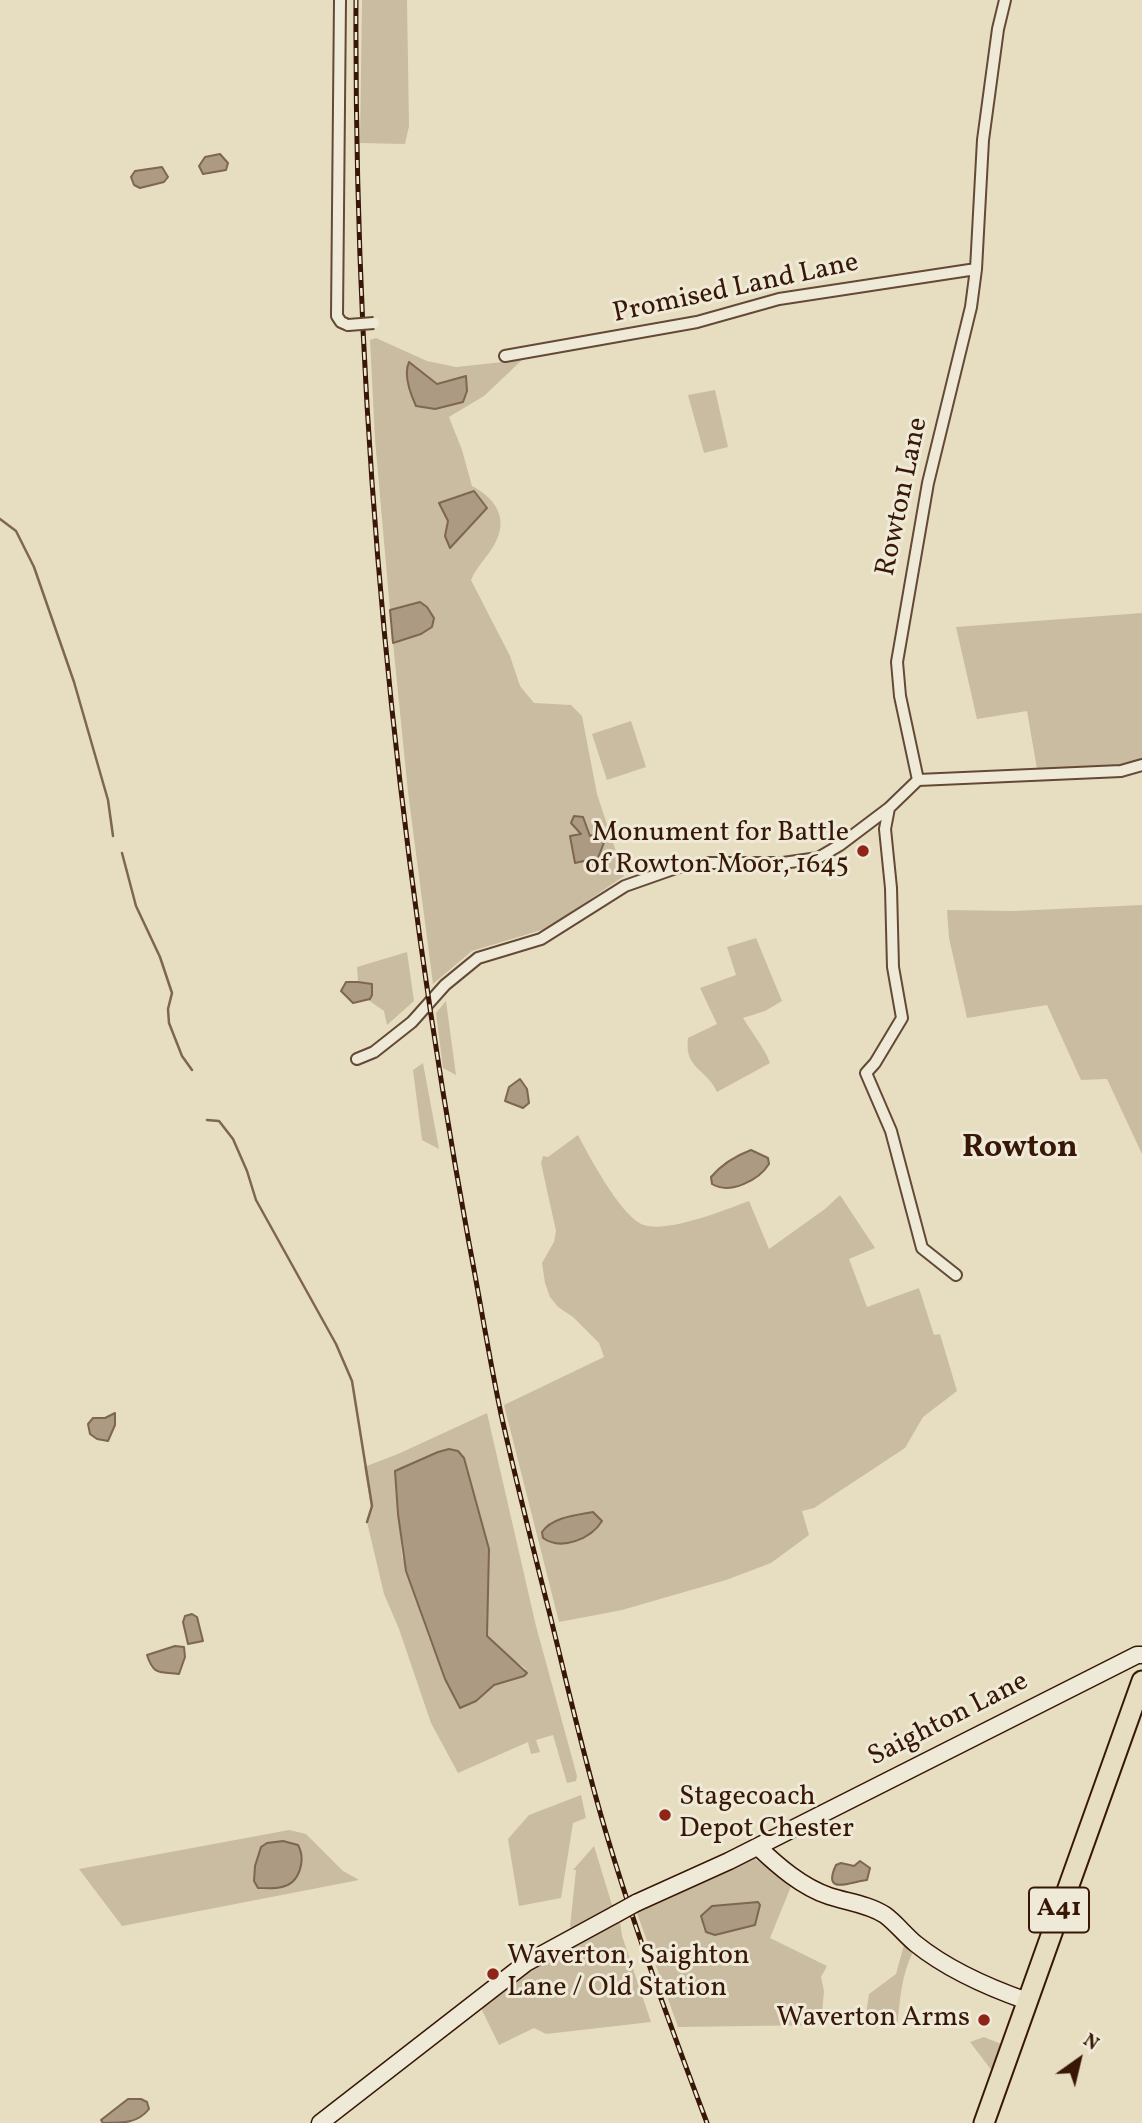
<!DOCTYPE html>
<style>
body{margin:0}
#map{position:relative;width:1142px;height:2123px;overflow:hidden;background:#e7dec1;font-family:Vollkorn,serif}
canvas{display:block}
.north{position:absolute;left:1044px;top:2025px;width:70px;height:70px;-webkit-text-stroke:5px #efead7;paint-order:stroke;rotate:34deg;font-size:19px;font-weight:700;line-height:28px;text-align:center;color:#381707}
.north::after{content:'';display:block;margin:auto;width:24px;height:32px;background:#381707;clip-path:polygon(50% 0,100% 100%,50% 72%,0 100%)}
</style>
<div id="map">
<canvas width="1142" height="2123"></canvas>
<div class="north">N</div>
</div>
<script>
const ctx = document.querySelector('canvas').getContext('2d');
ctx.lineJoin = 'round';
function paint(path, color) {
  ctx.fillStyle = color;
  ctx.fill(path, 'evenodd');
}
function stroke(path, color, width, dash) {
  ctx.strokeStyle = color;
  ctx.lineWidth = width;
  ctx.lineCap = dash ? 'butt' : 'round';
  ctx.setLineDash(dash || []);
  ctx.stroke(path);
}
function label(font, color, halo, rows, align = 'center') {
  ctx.font = font + ' Vollkorn,serif';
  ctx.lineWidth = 6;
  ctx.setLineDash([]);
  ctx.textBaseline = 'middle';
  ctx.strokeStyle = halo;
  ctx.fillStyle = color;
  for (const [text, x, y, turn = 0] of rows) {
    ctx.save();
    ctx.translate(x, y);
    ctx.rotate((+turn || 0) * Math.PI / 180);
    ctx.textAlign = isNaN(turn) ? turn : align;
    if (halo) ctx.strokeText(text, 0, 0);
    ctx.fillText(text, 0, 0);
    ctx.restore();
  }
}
const green = new Path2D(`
 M362 0H407L409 126 405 144 360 143Z
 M376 338 427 361 456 367 522 360 484 396 449 417 462 450 472 486C492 496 508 515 497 539 491 554 477 565 471 580L510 656 520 686 534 703 571 705 582 716 597 794 624 876 548 928 472 951 433 984 408 792 393 643 421 634 426 629 421 602 390 610 375 439 370 340ZM439 503 468 531 445 536 448 521Z
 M715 390 728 447 704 453 688 395Z
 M1142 613V758L1125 765 1037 769 1027 711 977 719 956 627Z
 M631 721 646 767 607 780 592 734Z
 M1142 905V1154L1107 1079 1081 1080 1047 1005 967 1018 949 938 947 910 1014 911Z
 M756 938 782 1001 765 1011 743 1018C752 1033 764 1047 770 1063L717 1092C706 1068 684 1069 688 1038L717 1024 700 988 736 975 727 947Z
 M407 952 414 1001 387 1025 384 1011 368 1000 370 999 369 983 358 982 357 967Z
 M446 1001 456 1075 443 1068 436 1013Z
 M423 1063 439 1149 422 1140 413 1070Z
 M578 1135C589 1156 622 1218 644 1225 668 1233 725 1210 749 1201L769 1249 825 1209 840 1195 875 1248 849 1259 867 1307 919 1288 934 1335 940 1334 957 1391 923 1417 905 1448 814 1508 802 1511 809 1535 771 1563 726 1580 622 1610 559 1622 504 1405 604 1357 599 1343 573 1317 558 1307 550 1297 545 1283 542 1263 554 1242 556 1231 541 1163 543 1156 548 1157ZM601 1520C590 1543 571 1541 549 1543Z
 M487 1413 536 1626 577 1776 576 1781 567 1783 553 1735 536 1740 540 1752 531 1754 528 1742 458 1773 431 1723 399 1629 384 1594 367 1522 371 1506 364 1467 398 1454ZM464 1458 489 1549 487 1636 505 1654 526 1669 494 1685 476 1701 429 1638 402 1556 395 1472Z
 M581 1795 586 1818 573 1823 561 1898 519 1906 508 1839 529 1815Z
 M289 1830 306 1834 343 1871 359 1880 122 1926 79 1869Z
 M594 1846 612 1905 615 1907 573 1928 570 1927 576 1870H573Z
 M752 1857 792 1884 770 1938 827 1966 821 1977 824 1991 821 2025 678 2027 637 1913Z
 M620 1921 622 1936 651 2022 546 2034 534 2028 499 2045 479 2004 552 1954Z
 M904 1945 914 1950C901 1974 900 2001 897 2028L864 2027 869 1994 896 1974Z
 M984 2037 1004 2045 992 2071 970 2042Z`);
const water = new Path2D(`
 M220 154 228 163 226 170 203 174 199 166 205 157Z
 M162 167 168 177 164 182 140 188 134 185 131 177 135 171Z
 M409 362 437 384 466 376 467 391 463 402 435 409 416 406C410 393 403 375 409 362Z
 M474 491 487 508 450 548 445 536 448 521 439 503Z
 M420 602 427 607 434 618 432 627 421 634 393 643 390 610Z
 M574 816 583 817 590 836 603 831 605 840 598 858 575 863 570 836 581 834 571 823Z
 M346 982H358L372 984V995L370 999 353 1003 341 991Z
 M520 1079 527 1089 529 1103 523 1108 505 1101 509 1087Z
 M751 1150 768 1158 769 1164C759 1180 730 1195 712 1184L711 1177C722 1164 735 1156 751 1150Z
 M115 1413V1425L108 1441 97 1439 90 1434 88 1424 93 1418H105Z
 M449 1449 458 1451 464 1458 489 1549 487 1636 527 1673 524 1676 494 1685 476 1701 460 1708 445 1679 406 1571 398 1514 395 1471 438 1452Z
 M593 1512 602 1521C591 1539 561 1551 543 1538L542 1532C552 1517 577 1515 593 1512Z
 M192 1614 197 1617 203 1641 188 1644 183 1622 185 1616Z
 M175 1646 184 1647 185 1657 179 1674C161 1671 154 1677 147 1655Z
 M283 1841 298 1845C306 1860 300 1883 282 1887 274 1889 266 1888 258 1888L254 1881 255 1866 261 1847 267 1843Z
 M860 1861 870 1868 867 1880C853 1881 821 1897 836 1865L841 1863 854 1866Z
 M758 1902 760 1905 755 1925 715 1935 706 1932 701 1916 712 1906Z
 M128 2099H141L147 2102 149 2109C138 2123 124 2123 103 2123L101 2120Z`);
const stream = new Path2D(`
 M0 519 16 531 34 567 74 682 108 800 113 836
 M122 853 136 906 160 957 172 993 168 1009 169 1023 182 1056 192 1070
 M207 1120 219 1121 233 1139 247 1171 256 1200 336 1344 352 1381 372 1506 367 1522`);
const street = new Path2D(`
 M340 0 337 316 341 322 348 325
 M505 356 697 322 779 299 976 269
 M918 780 900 696 897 662 928 483 971 307 976 269 983 140 998 29 1005 0
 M918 780 1121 771 1142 765
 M889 808 885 829 891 888 893 967 902 1018 875 1063 866 1073 891 1131 922 1248 956 1275
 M357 1059 374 1052 412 1022 445 985 478 958 541 939 625 886 679 867 708 863H783L818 858 840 845 889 808 918 780`);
const secondary = new Path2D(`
 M758 1847C778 1866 802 1887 829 1896 847 1902 868 1904 885 1915 896 1923 905 1935 916 1944 947 1969 990 1988 1027 2001
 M636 1903 729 1861 1137 1655H1142
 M320 2123 526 1963 616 1914`);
const highway = new Path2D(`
 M984 2123 1142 1681`);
const rail = new Path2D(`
 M356 0C354 417 394 833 469 1243 480 1300 489 1357 501 1414 516 1481 533 1548 550 1615 568 1688 585 1763 607 1836 636 1933 671 2028 707 2123`);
const streetBridge = new Path2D(`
 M348 325 374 323`);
const secondaryBridge = new Path2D(`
 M616 1914 636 1903`);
const markers = [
 [863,851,7,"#8f2418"],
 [665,1815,7,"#8f2418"],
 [493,1974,7,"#8f2418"],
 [984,2020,7,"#8f2418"]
];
const shields = [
 [1059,1910,60]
];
const shieldNames = [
 ["A41",1059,1910]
];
const streetNames = [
 ["Promised Land Lane",736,290,-12],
 ["Rowton Lane",904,497,-78],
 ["Saighton Lane",949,1721,-27]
];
const poiNames = [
 ["Monument for Battle",849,835],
 ["of Rowton Moor, 1645",849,867],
 ["Stagecoach",679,1799,"left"],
 ["Depot Chester",679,1831,"left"],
 ["Waverton, Saighton",507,1958,"left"],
 ["Lane / Old Station",507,1990,"left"],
 ["Waverton Arms",970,2020]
];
const quarterNames = [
 ["Rowton",1020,1150]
];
paint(green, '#c9bca1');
paint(water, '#ac9a82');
stroke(water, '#7e6651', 2);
stroke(stream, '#7e6651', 2.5);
stroke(street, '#644936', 14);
stroke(secondary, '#381707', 19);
stroke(highway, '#381707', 23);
stroke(street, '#efead7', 10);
stroke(secondary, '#efead7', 16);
stroke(highway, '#e7dec1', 19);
stroke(rail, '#381707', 5);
stroke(rail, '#efead7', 2.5, [8]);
stroke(streetBridge, '#644936', 14, []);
stroke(secondaryBridge, '#381707', 19, []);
stroke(streetBridge, '#efead7', 10);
stroke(secondaryBridge, '#efead7', 16);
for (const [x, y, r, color] of markers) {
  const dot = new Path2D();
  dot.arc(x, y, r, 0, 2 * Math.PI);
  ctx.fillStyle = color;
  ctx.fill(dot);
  stroke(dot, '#efead7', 2.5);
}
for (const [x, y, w] of shields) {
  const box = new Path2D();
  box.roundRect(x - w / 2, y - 22.5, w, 45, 5);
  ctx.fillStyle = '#efead7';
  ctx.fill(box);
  stroke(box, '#381707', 2);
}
label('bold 26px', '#381707', null, shieldNames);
label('28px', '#381707', '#efead7', streetNames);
label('28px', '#381707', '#efead7', poiNames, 'right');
label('bold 32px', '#381707', '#efead7', quarterNames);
</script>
